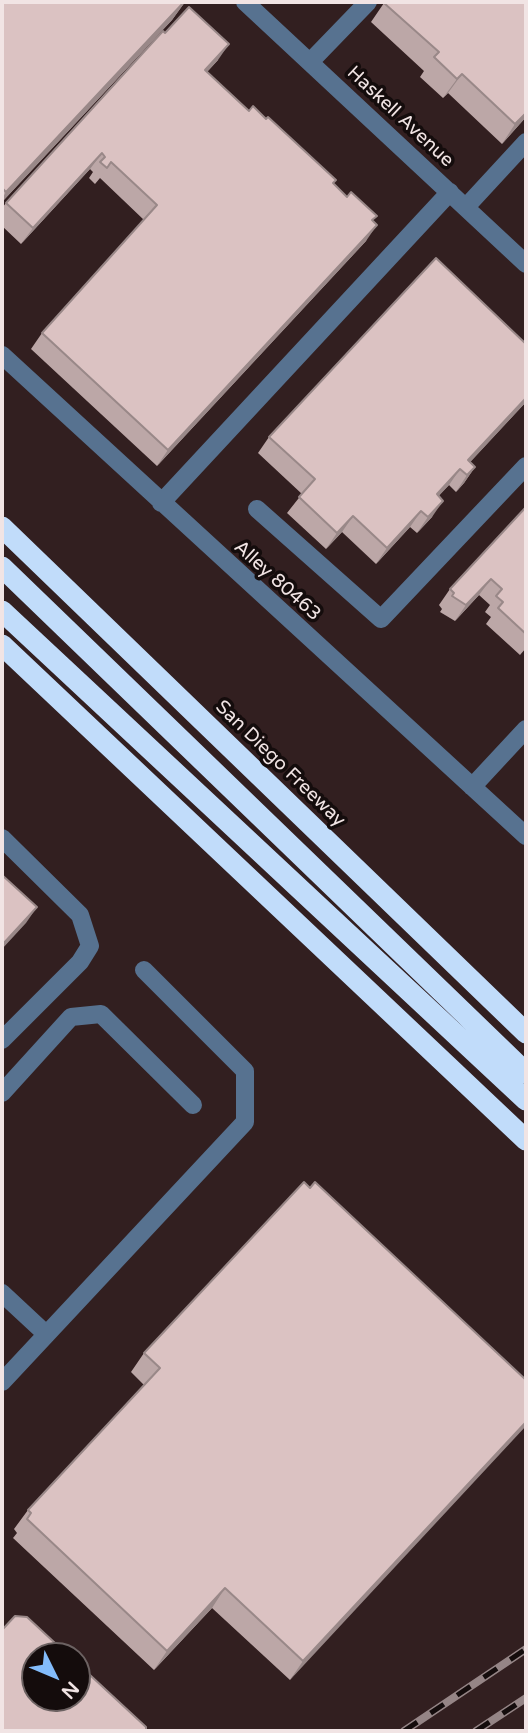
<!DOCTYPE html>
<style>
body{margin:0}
#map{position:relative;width:528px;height:1733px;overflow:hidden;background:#321f20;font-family:"Varela Round",sans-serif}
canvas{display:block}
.frame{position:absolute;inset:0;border:4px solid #f1e4e4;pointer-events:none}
.north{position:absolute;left:21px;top:1642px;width:70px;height:70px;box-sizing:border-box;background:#140c0c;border:2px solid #6c6262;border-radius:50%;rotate:133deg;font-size:19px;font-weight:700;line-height:28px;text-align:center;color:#f1e4e4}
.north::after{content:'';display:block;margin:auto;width:24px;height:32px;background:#83bcfb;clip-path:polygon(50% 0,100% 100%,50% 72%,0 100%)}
</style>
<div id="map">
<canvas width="528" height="1733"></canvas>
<div class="frame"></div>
<div class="north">N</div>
</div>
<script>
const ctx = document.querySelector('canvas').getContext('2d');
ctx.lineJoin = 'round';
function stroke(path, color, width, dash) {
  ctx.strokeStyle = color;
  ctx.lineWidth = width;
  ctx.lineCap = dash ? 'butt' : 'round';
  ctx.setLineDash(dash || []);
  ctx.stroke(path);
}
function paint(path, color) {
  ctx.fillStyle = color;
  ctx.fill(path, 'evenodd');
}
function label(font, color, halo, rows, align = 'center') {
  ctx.font = font + ' "Varela Round",sans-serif';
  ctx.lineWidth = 7;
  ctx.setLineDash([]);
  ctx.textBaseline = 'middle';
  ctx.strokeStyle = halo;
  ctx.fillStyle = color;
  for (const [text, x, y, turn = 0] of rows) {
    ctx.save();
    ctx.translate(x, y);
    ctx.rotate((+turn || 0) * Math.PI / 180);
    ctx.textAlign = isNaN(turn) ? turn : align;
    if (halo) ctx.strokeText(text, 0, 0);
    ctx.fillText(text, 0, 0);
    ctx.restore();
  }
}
const minor = new Path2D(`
 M245 2 526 264
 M310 62 368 2
 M466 207 526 142
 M2 355 526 836
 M161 503 450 192
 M257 509 381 619 526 466
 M472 787 526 729
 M2 838 80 915 90 946 80 962 2 1040
 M2 1093 71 1017 101 1014 193 1105
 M2 1293 46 1334
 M2 1382 245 1122V1071L144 970`);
const highway = new Path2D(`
 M2 527 526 1033
 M2 567 526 1073
 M2 611 526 1100
 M2 645 526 1140`);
const rail = new Path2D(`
 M404 1731 526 1649
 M476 1731 526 1698`);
const wall = new Path2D(`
 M2 2H185L172 20 2 202Z
 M384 3 526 117 502 144 448 93 443 98 420 77 424 71 371 22Z
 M165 33 218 60 207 72 249 111 333 184 373 221 366 241 157 466 31 349 42 333 144 220 100 178 95 184 89 178 93 172 90 169 21 244 2 226V208L6 203Z
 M526 402 470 462 475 467 464 483 456 492 449 485 438 496 432 517 417 533 410 527 376 564 342 532 326 549 287 513 302 494 258 453 269 437Z
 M526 507V648L520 655 486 624 491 617 485 612 490 605 479 595 455 621 440 612 442 609 439 605 450 589Z
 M144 1353 526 1380 290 1680 212 1608 154 1670 13 1538 17 1533 14 1529 28 1510 144 1385 131 1372Z`);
const shadedWall = new Path2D(`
 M185 2 172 20 2 202V199L6 192Z
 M229 44 218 60 194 86 205 70Z
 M462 74 448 93 443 98 457 79Z
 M526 113V117L502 144 515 124Z
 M102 153 90 169 21 244 33 228Z
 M377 225 366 241 157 466 168 450Z
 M526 398V402L462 471 468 460Z
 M475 467 464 483 456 492 467 475Z
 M460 469 449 485 425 511 437 494Z
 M443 501 432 517 417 533 428 517Z
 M421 511 410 527 376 564 387 548Z
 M353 516 342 532 326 549 337 533Z
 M491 579 479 595 455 621 466 605Z
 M37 907 26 923 2 949V945Z
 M526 1422V1426L290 1680 303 1661Z
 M225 1588 212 1608 154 1670 167 1651Z`);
const building = new Path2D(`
 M2 2H184L6 192 2 188Z
 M385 2H526V113L515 124 462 74 457 79 434 57 439 52 384 3Z
 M189 7 229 44 205 70 249 111 253 106 266 119 268 117 336 180 333 183 347 197 351 192 377 216 372 220 377 225 168 450 42 333 157 205 111 162 107 168 100 162 105 157 102 153 33 228 6 203 163 31 165 33Z
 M436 258 526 344V398L468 460 475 467 467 475 460 469 437 494 443 501 428 517 421 511 387 548 353 516 337 533 299 497 315 479 269 437Z
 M526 507V634L498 608 503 602 496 596 502 589 491 579 466 605 452 596 454 593 450 589Z
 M2 875 37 907 2 945Z
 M304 1182 310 1188 315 1182 526 1380V1422L303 1661 225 1588 167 1651 27 1519 31 1513 28 1510 160 1368 144 1353Z
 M15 1616 27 1617 69 1656H35V1698H77V1663L146 1727V1731H2V1630Z`);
const streetNames = [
 ["Haskell Avenue",400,117,43],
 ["Alley 80463",277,581,42],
 ["San Diego Freeway",280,764,44]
];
stroke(minor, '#577290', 18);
stroke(highway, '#c1dcfa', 21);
stroke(rail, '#958586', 8);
stroke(rail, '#140c0c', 5, [16]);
paint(wall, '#bca7a7');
paint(shadedWall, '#988');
paint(building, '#dbc2c2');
stroke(building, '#988', 2);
label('19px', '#f1e4e4', '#140c0c', streetNames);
</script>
